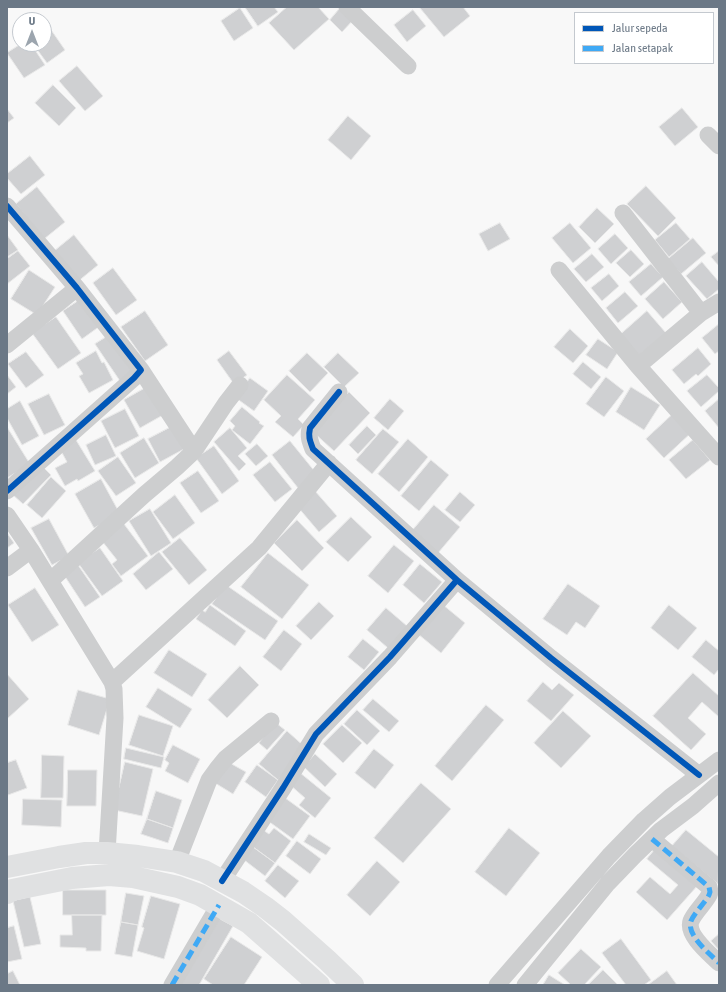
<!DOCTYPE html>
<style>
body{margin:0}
#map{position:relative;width:726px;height:992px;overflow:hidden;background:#f8f8f8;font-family:"Asap Condensed",sans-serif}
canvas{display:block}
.frame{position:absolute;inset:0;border:8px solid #6b7886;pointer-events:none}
.legend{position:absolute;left:574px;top:12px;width:140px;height:52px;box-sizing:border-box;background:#fff;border:1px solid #c4c9cf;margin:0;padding:5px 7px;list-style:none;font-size:12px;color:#6b7886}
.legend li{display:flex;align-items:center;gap:8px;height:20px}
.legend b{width:20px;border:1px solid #c4c9cf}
.north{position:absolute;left:12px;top:12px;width:40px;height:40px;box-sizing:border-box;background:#fff;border:1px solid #c4c9cf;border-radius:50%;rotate:0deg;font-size:11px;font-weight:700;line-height:16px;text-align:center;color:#6b7886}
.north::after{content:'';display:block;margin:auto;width:14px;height:18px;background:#9ca5ae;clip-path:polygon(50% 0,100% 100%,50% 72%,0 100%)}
</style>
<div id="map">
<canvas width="726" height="992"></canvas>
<div class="frame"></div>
<ul class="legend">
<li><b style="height:5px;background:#0057b8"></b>Jalur sepeda</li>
<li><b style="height:5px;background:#3fa9f5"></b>Jalan setapak</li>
</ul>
<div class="north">U</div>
</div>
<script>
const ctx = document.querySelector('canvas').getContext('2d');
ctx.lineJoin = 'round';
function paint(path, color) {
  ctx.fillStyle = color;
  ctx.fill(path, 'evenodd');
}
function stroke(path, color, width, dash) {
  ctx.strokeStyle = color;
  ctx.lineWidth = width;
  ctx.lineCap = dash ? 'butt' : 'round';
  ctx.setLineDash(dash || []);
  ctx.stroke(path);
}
const building = new Path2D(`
 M245 7H274L278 12 258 26Z
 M287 7H318L329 19 294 50 269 23Z
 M341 7 355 18 342 32 330 20Z
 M421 7H463L470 16 444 37 420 8Z
 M240 8 253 28 234 41 221 21Z
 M413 10 426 26 407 42 394 25Z
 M47 24 65 50 47 63 33 44H44V26Z
 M21 44H31L45 65 24 78 7 53Z
 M77 66 103 96 85 111 59 81Z
 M53 85 76 108 59 126 35 103Z
 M682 108 698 127 675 146 659 127Z
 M7 109 14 118 7 123Z
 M348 116 371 136 351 160 328 140Z
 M30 156 45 175 21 194 7 178V174Z
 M646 186 676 218 658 236 627 204Z
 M37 187 65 222 44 239 16 204Z
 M597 208 614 224 595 243 579 227Z
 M500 223 510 239 488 251 479 234Z
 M570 223 591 248 573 263 552 238Z
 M676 223 690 239 669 257 655 240Z
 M615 234 628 248 611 264 598 249Z
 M7 235 18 250 7 257Z
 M74 235 98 265 76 283 52 253Z
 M693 238 706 253 681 274 668 259Z
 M631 250 644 264 630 277 616 263Z
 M18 251 30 266 7 284V259Z
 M719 251V266L711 257Z
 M592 254 604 267 586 282 574 269Z
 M702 262 719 282V289L707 299 686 276Z
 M651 264 663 277 641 296 629 282Z
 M113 268 137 300 116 315 93 283Z
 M29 270 55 287 37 315 11 299Z
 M609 274 619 286 602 301 591 288Z
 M664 282 682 302 663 319 645 299Z
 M625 292 638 306 618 323 606 308Z
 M81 299 100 326 82 339 63 311Z
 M145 311 168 345 145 361 121 327Z
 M647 311 666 333 639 355 621 334Z
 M56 317 81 353 58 369 32 333Z
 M719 324V351L715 354 702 338Z
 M570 329 588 346 573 363 554 347Z
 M111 334 136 371 120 381 95 344Z
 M598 339 618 352 607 369 586 355Z
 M698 348 711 364 698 376 696 374 684 384 672 370Z
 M96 351 102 363 104 362 113 380 89 393 79 376 83 374 76 363Z
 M229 351 247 375 234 384 217 360Z
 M26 352 44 375 26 388 8 364Z
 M307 353 328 373 310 392 289 371Z
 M338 353 359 373 344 387 324 367Z
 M583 362 601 377 591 389 573 374Z
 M7 375 16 387 7 394Z
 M287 375 315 400 298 419 304 425 293 437 275 422 281 416 264 400Z
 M707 375 719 388V391L701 407 687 391Z
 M606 377 624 391 604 417 586 404Z
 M250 378 268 391 254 411 236 398Z
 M147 387 163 415 140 428 124 400Z
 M631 387 660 405 644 430 616 412Z
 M349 392 370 413 334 451 312 431Z
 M49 394 65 425 44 435 28 404Z
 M390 399 404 411 388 430 374 418Z
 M719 399V428L705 411Z
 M20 401 39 436 22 445 7 418V409Z
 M242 407 260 422 259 423 264 426 250 444 232 430 235 426 230 421Z
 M125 409 139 436 115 448 101 421Z
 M674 413 692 432 664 458 646 439Z
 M173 426 184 449 160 462 148 439Z
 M367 426 376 435 358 454 349 445Z
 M7 427 30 464 7 478Z
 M230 428 247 448 238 456 246 464 239 471 214 442Z
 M383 429 399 442 372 474 356 460Z
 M106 435 116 456 95 465 86 445Z
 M144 438 159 463 135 478 120 453Z
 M408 439 428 457 399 492 378 474Z
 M76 440 95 471 78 481 77 479 65 486 55 468 67 462 60 449Z
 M693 440 710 460 686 479 669 460Z
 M290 441 316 473 298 488 272 455Z
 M257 444 268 456 256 466 245 454Z
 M214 446 239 481 222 494 196 458Z
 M118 457 136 483 116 496 98 471Z
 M431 460 449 475 419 511 401 496Z
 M270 462 292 489 275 502 253 475Z
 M40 464 51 475 23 504 12 494Z
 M198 471 219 501 201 513 180 483Z
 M51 477 66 491 42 518 27 505Z
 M101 479 120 514 94 528 75 494Z
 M315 491 337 516 319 532 297 506Z
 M460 492 475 505 460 522 445 510Z
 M175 495 195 523 173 539 153 512Z
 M434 505 460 527 438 553 412 531Z
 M150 509 171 543 151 556 129 521Z
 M351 517 372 537 348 562 326 542Z
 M49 519 69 556 52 565 31 528Z
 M297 520 324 548 302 571 274 543Z
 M124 524 148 556 121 576 112 564 117 560 102 541Z
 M7 533 14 543 7 548Z
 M180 538 207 570 189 585 162 552Z
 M394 545 414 561 388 593 368 576Z
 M100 548 123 581 102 596 78 563Z
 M159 552 173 569 146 590 133 574Z
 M268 553 309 585 282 619 241 587Z
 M420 564 442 582 424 603 403 585Z
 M78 565 100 597 85 607 64 575Z
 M568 584 600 606 585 628 576 622 567 635 543 619Z
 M226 585 278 621 265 640 212 604Z
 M35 588 59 625 32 642 8 605Z
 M319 602 334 616 311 640 296 626Z
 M442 604 465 623 441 653 418 634Z
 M210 605 246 631 235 646 196 619 202 610 205 612Z
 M669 605 697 628 678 650 651 628Z
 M386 608 407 626 388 648 367 630Z
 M284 630 302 644 281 671 263 657Z
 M363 639 379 652 364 670 348 657Z
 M706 640 719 651V669L714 675 692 657Z
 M169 650 207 674 192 697 154 673Z
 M240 666 259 685 227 718 208 700Z
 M693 673 719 696V717L702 702 688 718 706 734 691 750 653 716Z
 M7 674 29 699 7 719Z
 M543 682 552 690 559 683 574 695 551 721 527 701Z
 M158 688 192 709 180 728 146 707Z
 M78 690 110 699 99 735 68 725Z
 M373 699 399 721 389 732 363 710Z
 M486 705 504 720 452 781 435 766Z
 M357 710 380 731 367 745 344 724Z
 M563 711 591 736 561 768 534 743Z
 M139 715 173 726 163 756 129 745Z
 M276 723 285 730 267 750 259 743Z
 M342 725 362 743 343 763 323 744Z
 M287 731 306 748 278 780 259 764Z
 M173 745 200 759 188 783 165 771 169 763 165 760Z
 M126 748 164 757 161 768 124 759Z
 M374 749 394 765 375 789 355 773Z
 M315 754 337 774 325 787 304 767Z
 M42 755 64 756 63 798H41Z
 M16 760 27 788 8 795 7 793V763Z
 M125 762 153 769 142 816 114 810Z
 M228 762 246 772 233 794 215 783Z
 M257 765 278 780 266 797 245 782Z
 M68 770H97L96 806H67Z
 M299 772 331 798 315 818 299 805 305 798 289 784Z
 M421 783 451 809 403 863 374 838Z
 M156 791 182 800 173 828 147 819Z
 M281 795 310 816 293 839 264 818Z
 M23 799 62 800 61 827 22 825Z
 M147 819 173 828 168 843 141 834Z
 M260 828 269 834 274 828 291 841 275 863 249 844Z
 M509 828 540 853 506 896 475 872Z
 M686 830 719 857 718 884 672 846Z
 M309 834 331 848 326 855 304 842Z
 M297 841 321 859 310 874 286 856Z
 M249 844 275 863 265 876 239 856Z
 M656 848 698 885 667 920 636 892 650 877 670 894 678 885 647 859Z
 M377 861 400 882 370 916 347 895Z
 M278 865 299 881 285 898 265 881Z
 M63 890H106V915H63Z
 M126 893 144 896 138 925 121 922Z
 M151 896 180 904 164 959 137 951 144 928 142 927Z
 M30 897 41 944 24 947 13 901Z
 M72 915H102L101 951H86V948L60 947V935H72Z
 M220 919 233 926 199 985H181Z
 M121 922 138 925 132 957 115 954Z
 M14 926 22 959 7 962V928Z
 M719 934V950L711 941Z
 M231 937 262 957 244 985H213L204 979Z
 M621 939 651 980 644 985H626L602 953Z
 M581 949 601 967 584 985H571L558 973Z
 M603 970 618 985H588Z
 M13 971 20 985H7V974Z
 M667 971 677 985H648Z
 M549 975 565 985H543Z`);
const minor = new Path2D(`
 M347 7 408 66
 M708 135 719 146
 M7 206 77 288 141 370 134 378 7 491
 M623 213 701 313
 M559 270 638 366 719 457
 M7 345 77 288
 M638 366 701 313 719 302
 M141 370 194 451
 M339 392 310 428C308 437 310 441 313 449L457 580 551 658 699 775
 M7 515 31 550 112 682 114 689 115 718 107 853
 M7 568 31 550
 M50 581 144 495 177 467 194 451 226 403 240 385
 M112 682 259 548 329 463
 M652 839 709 887 710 892 709 895C705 903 694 913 691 921 686 935 710 954 719 963
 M177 862 209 780 217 769 226 758 271 721
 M222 881 283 788 316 734 390 657 457 580
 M172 985 219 905
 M497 985 609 856 644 820 670 797 719 760
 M525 985 608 883 635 855 661 830 693 806 719 783`);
const trunk = new Path2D(`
 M7 867 59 857 86 853H107L138 856 177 862 204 871 243 892 265 907 283 921 327 960 353 985
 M7 893 12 890 72 878 109 875 133 877 178 887 200 895 249 923 282 952 319 985`);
const quiet = new Path2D(`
 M652 839 709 887 710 892 709 895C705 903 694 913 691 921 686 935 710 954 719 963
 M172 985 219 905`);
const cycleway = new Path2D(`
 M7 206 77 288 141 370 134 378 7 491
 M339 392 310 428C308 437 310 441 313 449L457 580 551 658 699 775
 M222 881 283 788 316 734 390 657 457 580`);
paint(building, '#cfd0d2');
stroke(building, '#e8e8e8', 1);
stroke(minor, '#cdcecf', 17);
stroke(trunk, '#e0e1e2', 22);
stroke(quiet, '#3fa9f5', 5, [10, 5]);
stroke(cycleway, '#0057b8', 6);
</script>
